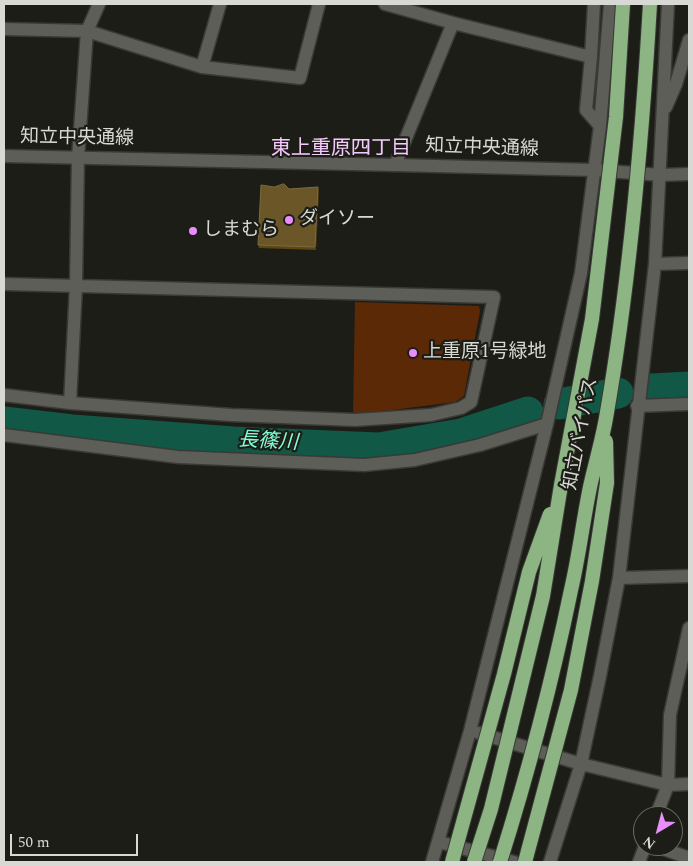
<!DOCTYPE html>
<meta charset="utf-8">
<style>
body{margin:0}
#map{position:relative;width:693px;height:866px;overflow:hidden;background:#1d1d17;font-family:Spectral,serif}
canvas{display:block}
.frame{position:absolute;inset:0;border:5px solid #d8d8d4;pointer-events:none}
.north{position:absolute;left:633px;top:806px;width:50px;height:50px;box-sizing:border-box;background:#1d1d17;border:1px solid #686863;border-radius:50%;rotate:217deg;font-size:14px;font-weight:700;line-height:20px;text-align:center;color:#d8d8d4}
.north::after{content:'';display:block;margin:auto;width:18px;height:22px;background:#e98dfe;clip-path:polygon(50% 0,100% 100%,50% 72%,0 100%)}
.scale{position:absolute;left:10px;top:834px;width:128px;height:22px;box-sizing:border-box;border:2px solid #d8d8d4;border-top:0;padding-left:6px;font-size:15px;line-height:18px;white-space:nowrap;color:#d8d8d4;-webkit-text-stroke:4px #1d1d17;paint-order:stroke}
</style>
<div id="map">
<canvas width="693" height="866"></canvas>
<div class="frame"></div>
<div class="north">N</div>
<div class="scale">50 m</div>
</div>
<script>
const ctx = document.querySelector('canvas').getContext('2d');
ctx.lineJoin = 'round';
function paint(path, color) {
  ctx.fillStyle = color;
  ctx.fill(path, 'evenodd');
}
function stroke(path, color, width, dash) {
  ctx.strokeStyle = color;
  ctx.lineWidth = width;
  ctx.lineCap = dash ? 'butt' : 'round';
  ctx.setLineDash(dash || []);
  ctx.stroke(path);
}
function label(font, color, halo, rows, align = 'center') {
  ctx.font = font + ' Spectral,"Noto Sans JP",serif';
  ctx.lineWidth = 4.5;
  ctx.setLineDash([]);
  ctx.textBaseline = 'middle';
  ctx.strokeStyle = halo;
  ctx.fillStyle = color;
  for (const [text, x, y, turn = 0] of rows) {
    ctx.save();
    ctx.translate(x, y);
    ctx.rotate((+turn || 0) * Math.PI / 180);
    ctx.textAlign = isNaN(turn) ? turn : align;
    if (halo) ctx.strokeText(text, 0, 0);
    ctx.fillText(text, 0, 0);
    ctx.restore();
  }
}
const green = new Path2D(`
 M355 302 479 306 480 311 464 396 455 402 353 415Z`);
const river = new Path2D(`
 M652 389 689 387
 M559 404 618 393
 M4 422 72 430 233 442 379 448 461 434 528 412`);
const minor = new Path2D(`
 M385 4 453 23 395 165
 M594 4 591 57 586 110 600 126
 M453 23 591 57
 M4 29 87 31 202 67 300 78 319 4
 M202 67 220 4
 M666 107 676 84 689 40
 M655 264 689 263
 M4 284 494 297 471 402 461 408 431 415 355 420 231 415 70 403 4 395
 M70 403 76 286 78 158 87 31 99 4
 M637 406 689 404
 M4 435 178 457 364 465 415 460 480 445 547 424
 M619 578 689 576
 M479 733 581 764 668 785 689 784
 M656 816 668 785 670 715 689 628
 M439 842 514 862
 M655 846 689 858
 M432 862 470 731 547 424 581 273 600 126 610 4
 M550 862 581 764 600 676 619 578 655 264 668 4
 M639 862 645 846`);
const tertiary = new Path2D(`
 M4 156 395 165 594 170 661 175 689 174`);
const trunkBridge = new Path2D(`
 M452 862 504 674 529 572 550 514
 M474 862 491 809 543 596 561 485 592 319 616 117 623 4
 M500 862C528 773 552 682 571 590 579 556 583 521 590 487 595 464 602 441 606 418 630 281 642 142 650 4
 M525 862 571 690 592 581 607 483 606 441`);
const wall = new Path2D(`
 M274 187 289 189 319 191 316 250 259 248 258 245Z`);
const shadedWall = new Path2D(`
 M318 187 319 191 316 250 315 247Z`);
const building = new Path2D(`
 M284 184 289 189 318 187 315 247 258 245 261 185 274 187Z`);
const markers = [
 [289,220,5,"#e98dfe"],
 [193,231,5,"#e98dfe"],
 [413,353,5,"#e98dfe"]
];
const streetNames = [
 ["知立中央通線",77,139,1],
 ["知立中央通線",482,149,2],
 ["知立バイパス",582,434,-79]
];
const poiNames = [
 ["ダイソー",299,220],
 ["しまむら",203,231],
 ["上重原1号緑地",423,353]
];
const neighbourhoodNames = [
 ["東上重原四丁目",341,150]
];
const waterNames = [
 ["長篠川",268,443,3]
];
paint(green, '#5b2905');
stroke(river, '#115846', 31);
stroke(minor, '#393936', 15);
stroke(tertiary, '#393936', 15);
stroke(minor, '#5d5e57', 12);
stroke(tertiary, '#5d5e57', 12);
stroke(trunkBridge, '#393936', 16, []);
stroke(trunkBridge, '#8db584', 14);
paint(wall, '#5d4613');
paint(shadedWall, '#3e2f0c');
paint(building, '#6a5627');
stroke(building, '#7c6a42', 1);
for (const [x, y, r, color] of markers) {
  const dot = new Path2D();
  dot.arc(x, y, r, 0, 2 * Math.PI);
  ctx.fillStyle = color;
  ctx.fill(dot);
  stroke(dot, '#1d1d17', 2);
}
label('19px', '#d8d8d4', '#1d1d17', streetNames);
label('19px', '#d8d8d4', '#1d1d17', poiNames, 'left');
label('20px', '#f3cafc', '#1d1d17', neighbourhoodNames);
label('italic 20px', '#83fdd7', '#1d1d17', waterNames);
</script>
